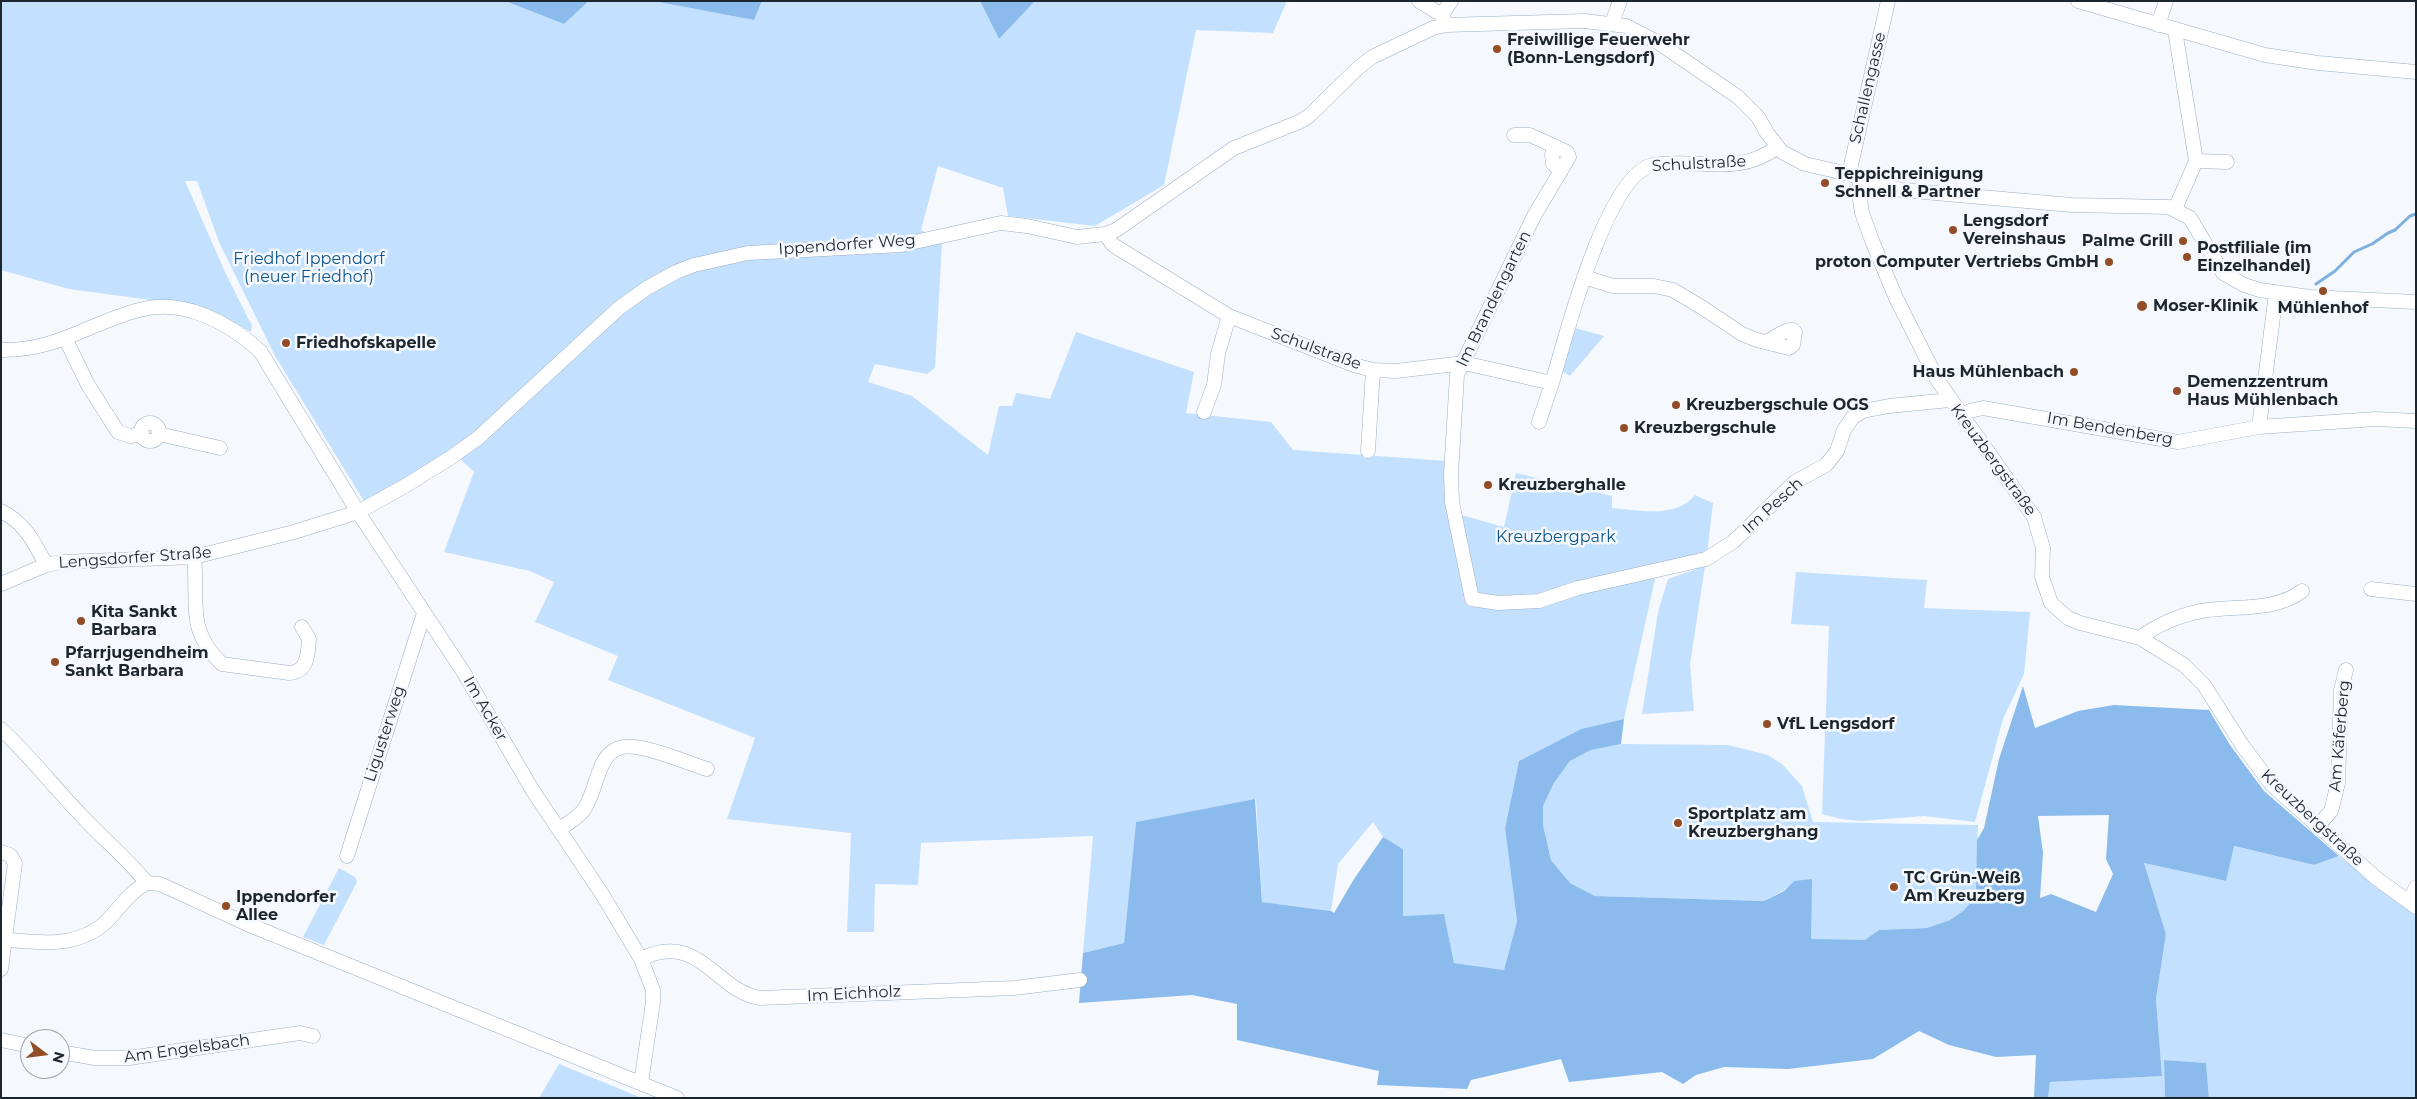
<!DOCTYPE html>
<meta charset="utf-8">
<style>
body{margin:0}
#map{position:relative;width:2417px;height:1099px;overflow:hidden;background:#f5f9fe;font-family:Montserrat,sans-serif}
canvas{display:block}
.frame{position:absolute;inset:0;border:2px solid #1e262d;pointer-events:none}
.north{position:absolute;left:20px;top:1029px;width:50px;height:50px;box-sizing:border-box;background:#f5f9fe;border:1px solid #9fa5aa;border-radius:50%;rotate:105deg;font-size:14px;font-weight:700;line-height:20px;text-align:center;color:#1e262d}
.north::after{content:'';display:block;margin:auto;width:18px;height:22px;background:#934d26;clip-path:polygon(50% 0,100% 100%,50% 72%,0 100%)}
</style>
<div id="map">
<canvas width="2417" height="1099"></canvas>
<div class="frame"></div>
<div class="north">N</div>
</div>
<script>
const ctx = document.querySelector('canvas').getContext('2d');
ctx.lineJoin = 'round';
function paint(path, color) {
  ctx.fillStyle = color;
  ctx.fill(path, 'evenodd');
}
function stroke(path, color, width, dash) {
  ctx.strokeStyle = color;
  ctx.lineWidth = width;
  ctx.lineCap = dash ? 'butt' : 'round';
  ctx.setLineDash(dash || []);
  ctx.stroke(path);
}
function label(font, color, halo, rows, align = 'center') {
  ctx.font = font + ' Montserrat,sans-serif';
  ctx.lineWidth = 5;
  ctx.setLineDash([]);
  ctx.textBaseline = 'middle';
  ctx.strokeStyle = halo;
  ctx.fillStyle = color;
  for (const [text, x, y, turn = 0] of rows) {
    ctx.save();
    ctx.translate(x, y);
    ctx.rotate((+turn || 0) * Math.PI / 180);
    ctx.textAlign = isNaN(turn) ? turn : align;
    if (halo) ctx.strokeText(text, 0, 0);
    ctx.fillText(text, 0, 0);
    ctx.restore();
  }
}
const green = new Path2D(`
 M1 1H505L564 24 589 1H653L754 20 762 1H980L999 39 1035 1H1287L1273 33 1196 30 1164 185 1095 226 1008 216 1003 188 938 166 921 230 942 242 935 368 927 374 875 364 868 382 912 396 988 455 999 406H1012L1016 393 1050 399 1076 332 1194 372 1186 413 1271 422 1293 450 1447 461 1468 601 1499 605 1651 575 1655 579 1624 719 1581 729 1519 761 1505 828 1517 921 1504 970 1454 963 1444 915 1403 916V849L1383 837 1373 822 1338 864 1331 911 1262 902 1256 799 1136 822 1124 943 1083 953 1093 836 921 843 918 885 875 884 874 932H847L851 833 727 819 755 738 608 680 618 656 535 622 554 582 530 571 444 552 474 472 460 459 370 511 275 356 219 242 197 181H185L225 272 252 326 251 332 227 319 195 306 69 289 1 270Z
 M1575 328 1604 336 1570 376 1562 371Z
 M1516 473 1612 496V508C1639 510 1676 519 1695 495L1713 503 1707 554 1539 598 1474 596 1458 514 1504 527Z
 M1705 566 1690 664 1694 711 1642 714 1658 612 1668 579Z
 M1796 572 1927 580 1924 608 2030 612 2024 674 2003 719 1975 822 1924 816 1861 821 1841 819 1822 814 1829 626 1791 624Z
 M1618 744 1728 745 1768 755 1782 764 1802 786 1813 822 1978 825 1976 896 1963 911 1950 920 1927 928 1879 930 1865 941 1810 940 1794 881 1784 890 1764 901 1595 896 1570 883 1551 860 1543 825V806L1554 783 1570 761 1591 750Z
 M2233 846 2314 865 2339 856 2416 915V1098H2209L2206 1063 2164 1060 2165 1098H2048L2050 1082 2162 1076 2156 999 2166 934 2144 863 2225 881Z
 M339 868 355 877 357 882 324 945 303 937Z
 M559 1064 642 1098H539Z`);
const forest = new Path2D(`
 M505 1H589L564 24Z
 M653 1H762L754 20Z
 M980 1H1035L999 39Z
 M2023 686 2035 728 2078 711 2114 705 2209 710 2230 745 2264 791 2339 856 2314 865 2234 846 2226 881 2144 863 2166 934 2156 999 2162 1076 2050 1082 2048 1098H2034L2036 1055 1996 1057 1949 1045 1919 1031 1873 1059 1788 1069 1724 1067 1696 1075 1683 1084 1662 1072 1569 1082 1561 1059 1471 1080 1467 1089 1377 1085 1379 1071 1237 1040V1004L1192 995 1079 1003 1083 953 1124 943 1136 822 1255 799 1262 902 1331 911 1334 913 1354 879 1383 837 1403 849V916L1444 914 1454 963 1504 970 1517 921 1505 828 1519 761 1581 729 1624 719 1621 744 1591 750 1570 761 1554 783 1543 806V825L1551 860 1570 883 1595 896 1764 901 1784 891 1794 881 1812 879 1811 939 1865 940 1879 930 1927 928 1950 920 1963 911 1976 896 1977 840 1984 828 1999 759ZM2109 815 2106 859 2113 874 2096 912 2051 894 2040 898 2043 853 2038 816Z
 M2164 1060 2206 1063 2209 1098H2165Z`);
const stream = new Path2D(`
 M2316 284 2335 271 2354 252 2372 244 2388 233 2395 230 2410 216 2416 214`);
const minor = new Path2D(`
 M1419 1 1442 15 1446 25
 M2078 1 2265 55 2318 63 2416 72
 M1442 15 1451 1
 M1612 23 1620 1
 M2158 25 2166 1
 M2175 30 2196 161 2175 209
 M1514 135H1530L1567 152 1569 157 1534 216 1457 375 1451 474 1452 502 1472 599 1498 603 1539 601 1578 588 1706 559 1733 542 1795 482 1826 465 1837 451 1844 430 1853 417 1863 411 1889 406 1950 400
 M1558 148 1552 154 1553 164 1561 171
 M2196 161 2227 162
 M1849 174 1888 1
 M1861 177 1859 193 1862 213 1873 243 1896 298 1938 381 2034 517 2043 548 2042 577 2051 603 2068 618 2080 623 2140 638 2184 665 2204 685 2242 745 2272 785 2376 878 2416 907
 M1105 234 1113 245 1229 316 1354 365 1373 370 1396 371 1464 363 1552 383C1565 340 1606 174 1653 165 1700 157 1734 178 1778 147
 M1584 277 1613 286H1654L1673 290 1703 308 1742 334 1757 340 1789 348 1793 345 1795 332 1793 330C1783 329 1775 339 1765 342
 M2276 293 2259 427 2376 419 2416 421
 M66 340 88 385 118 432 130 436 142 434
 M1 350C57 351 89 323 139 310 183 298 228 322 260 351L358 512 464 673 533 791 602 894 641 959 653 990V1002L641 1083
 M1204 412 1214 385 1218 354 1229 316
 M1962 416 1970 411 1983 408 2178 442 2259 427
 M1539 422 1552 383
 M141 432a9 9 0 1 1 18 0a9 9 0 1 1-18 0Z
 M159 434 220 448
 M1368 451 1373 370
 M1 511C25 523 34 542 46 565
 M194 557C199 602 185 629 222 664L289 673C308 672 308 654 309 639L302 627
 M1 584 46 565 62 562 194 557 294 532 358 512 405 486 450 458 478 438 619 308 647 288 676 272 694 265 748 253 901 245 1001 223 1027 226 1077 237 1105 234 1116 230 1234 148 1299 122 1309 116 1357 69 1372 57 1433 28 1446 25 1584 21 1626 26 1659 43 1738 97 1758 117 1767 133 1782 152 1805 164 1849 174 1901 190 2072 205 2169 207 2190 218 2223 273 2244 285 2260 290 2310 297 2416 302
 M2371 589 2416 594
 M2140 638C2157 624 2185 613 2208 610 2238 606 2276 611 2302 591
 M1 729C29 755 53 786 80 814 102 838 127 858 147 883L160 884 247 924 677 1098
 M2317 827 2331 811 2338 783 2341 690 2346 670
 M559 830C567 823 580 817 585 808 601 782 596 738 641 748 663 752 685 762 707 769
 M1 852 10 855 15 863 1 969
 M347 856 424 613
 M2409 901 2416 887
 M1 939C38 943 79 949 108 920 120 907 131 891 147 883
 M641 959C699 930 715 991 760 998L1014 988 1080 980
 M1 1040 30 1046
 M60 1052 95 1058H129L300 1033 313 1036`);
const markers = [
 [1497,49,5,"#934d26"],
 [1825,183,5,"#934d26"],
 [1953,230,5,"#934d26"],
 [2183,241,5,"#934d26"],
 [2187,257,5,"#934d26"],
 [2109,262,5,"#934d26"],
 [2323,291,5,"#934d26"],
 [2142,306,6,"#934d26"],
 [286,343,5,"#934d26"],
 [2074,372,5,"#934d26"],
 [2177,391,5,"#934d26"],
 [1676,405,5,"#934d26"],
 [1624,428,5,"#934d26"],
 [1488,485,5,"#934d26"],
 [81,621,5,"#934d26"],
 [55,662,5,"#934d26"],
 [1767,724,5,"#934d26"],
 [1678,823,5,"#934d26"],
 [1894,887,5,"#934d26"],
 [226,906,5,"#934d26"]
];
const poiNames = [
 ["Freiwillige Feuerwehr",1507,40],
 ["(Bonn-Lengsdorf)",1507,58],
 ["Teppichreinigung",1835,174],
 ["Schnell & Partner",1835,192],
 ["Lengsdorf",1963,221],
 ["Vereinshaus",1963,239],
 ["Palme Grill",2173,241,"right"],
 ["Postfiliale (im",2197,248],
 ["Einzelhandel)",2197,266],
 ["proton Computer Vertriebs GmbH",2099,262,"right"],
 ["Moser-Klinik",2153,306],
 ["Mühlenhof",2323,308,"center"],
 ["Friedhofskapelle",296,343],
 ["Haus Mühlenbach",2064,372,"right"],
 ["Demenzzentrum",2187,382],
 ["Haus Mühlenbach",2187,400],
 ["Kreuzbergschule OGS",1686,405],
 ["Kreuzbergschule",1634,428],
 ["Kreuzberghalle",1498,485],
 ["Kita Sankt",91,612],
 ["Barbara",91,630],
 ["Pfarrjugendheim",65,653],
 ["Sankt Barbara",65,671],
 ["VfL Lengsdorf",1777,724],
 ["Sportplatz am",1688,814],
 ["Kreuzberghang",1688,832],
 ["TC Grün-Weiß",1904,878],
 ["Am Kreuzberg",1904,896],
 ["Ippendorfer",236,897],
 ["Allee",236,915]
];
const streetNames = [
 ["Schallengasse",1868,88,-77],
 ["Schulstraße",1699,164,-3],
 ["Ippendorfer Weg",847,245,-4],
 ["Im Brandengarten",1494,299,-64],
 ["Schulstraße",1316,349,20],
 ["Im Bendenberg",2110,429,10],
 ["Kreuzbergstraße",1993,460,54],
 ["Im Pesch",1773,506,-42],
 ["Lengsdorfer Straße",135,558,-4],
 ["Im Acker",485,709,60],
 ["Ligusterweg",385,734,-72],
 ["Am Käferberg",2340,736,-85],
 ["Kreuzbergstraße",2312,818,43],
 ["Im Eichholz",854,994,-3],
 ["Am Engelsbach",187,1049,-8]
];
const parkNames = [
 ["Friedhof Ippendorf",309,259],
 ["(neuer Friedhof)",309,277],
 ["Kreuzbergpark",1556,537]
];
paint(green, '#c3e0fe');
paint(forest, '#8bbbec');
stroke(stream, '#7eafdf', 3);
stroke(minor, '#9baec3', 15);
stroke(minor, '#fff', 14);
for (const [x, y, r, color] of markers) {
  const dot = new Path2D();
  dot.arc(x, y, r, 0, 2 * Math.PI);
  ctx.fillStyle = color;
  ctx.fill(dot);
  stroke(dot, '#f5f9fe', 2);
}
label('bold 16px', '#1e262d', '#f5f9fe', poiNames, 'left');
label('16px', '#1e262d', '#f5f9fe', streetNames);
label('16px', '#0b5690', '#f5f9fe', parkNames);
</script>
